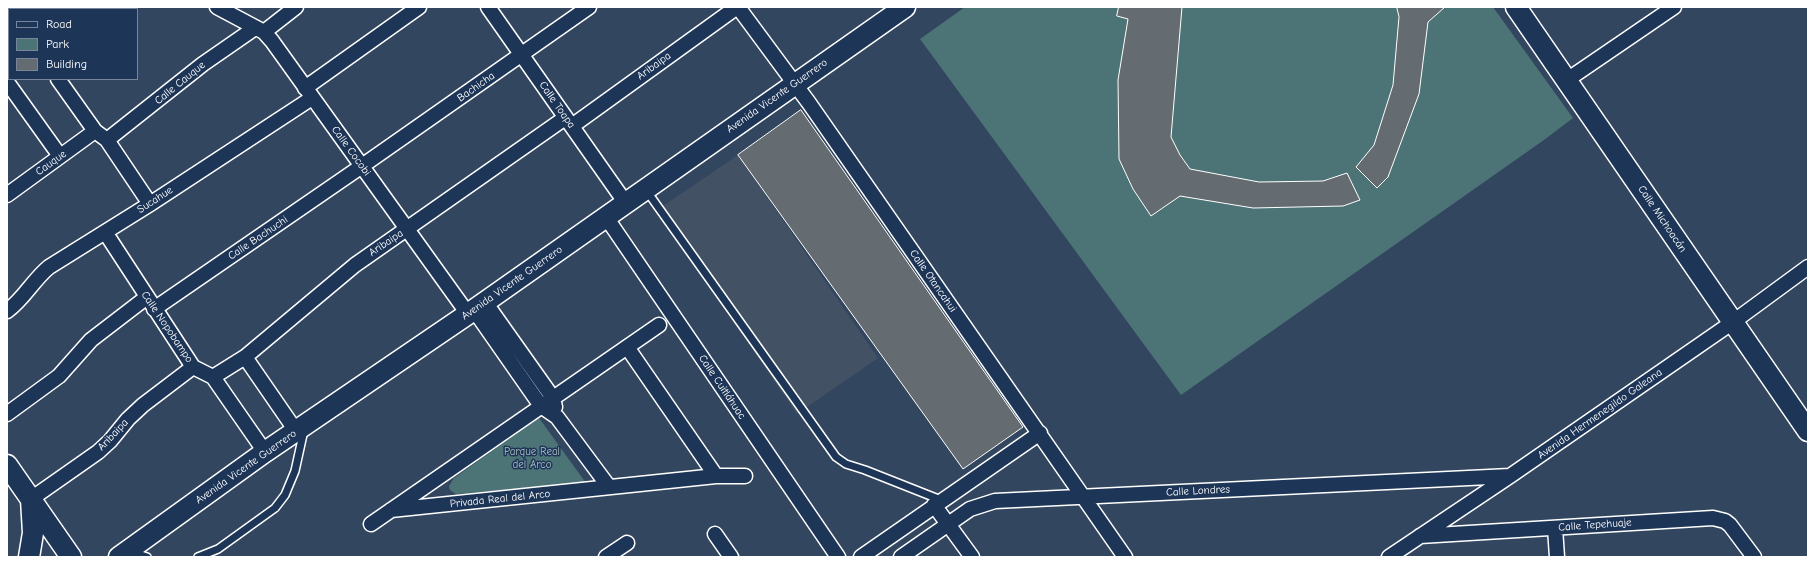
<!DOCTYPE html>
<meta charset="utf-8">
<style>
body{margin:0}
#map{position:relative;width:1815px;height:564px;overflow:hidden;background:#33465f;font-family:"Comic Neue",sans-serif}
canvas{display:block}
.frame{position:absolute;inset:0;border:8px solid #fff;pointer-events:none}
.legend{position:absolute;left:8px;top:8px;width:130px;height:72px;box-sizing:border-box;background:#1d3557;border:1px solid #77869a;margin:0;padding:5px 7px;list-style:none;font-size:12px;color:#fff}
.legend li{display:flex;align-items:center;gap:8px;height:20px}
.legend b{width:20px;border:1px solid #77869a}
</style>
<div id="map">
<canvas width="1815" height="564"></canvas>
<div class="frame"></div>
<ul class="legend">
<li><b style="height:5px;background:#1d3557"></b>Road</li>
<li><b style="height:11px;background:#4c7376"></b>Park</li>
<li><b style="height:11px;background:#656c71"></b>Building</li>
</ul>
</div>
<script>
const ctx = document.querySelector('canvas').getContext('2d');
ctx.lineJoin = 'round';
function paint(path, color) {
  ctx.fillStyle = color;
  ctx.fill(path, 'evenodd');
}
function stroke(path, color, width, dash) {
  ctx.strokeStyle = color;
  ctx.lineWidth = width;
  ctx.lineCap = dash ? 'butt' : 'round';
  ctx.setLineDash(dash || []);
  ctx.stroke(path);
}
function label(font, color, halo, rows, align = 'center') {
  ctx.font = font + ' "Comic Neue",sans-serif';
  ctx.lineWidth = 3;
  ctx.setLineDash([]);
  ctx.textBaseline = 'middle';
  ctx.strokeStyle = halo;
  ctx.fillStyle = color;
  for (const [text, x, y, turn = 0] of rows) {
    ctx.save();
    ctx.translate(x, y);
    ctx.rotate((+turn || 0) * Math.PI / 180);
    ctx.textAlign = isNaN(turn) ? turn : align;
    if (halo) ctx.strokeText(text, 0, 0);
    ctx.fillText(text, 0, 0);
    ctx.restore();
  }
}
const built = new Path2D(`
 M7 7H88L86 9H9V63L7 64Z
 M738 155 878 358 797 414 657 210Z`);
const green = new Path2D(`
 M965 7H1493L1573 118 1544 140 1181 395 920 39Z
 M539 418 586 483 456 494 450 490 449 486 454 478Z`);
const building = new Path2D(`
 M1119 7H1182L1171 137 1180 155 1190 169 1259 182 1323 181 1347 173 1360 200 1343 206 1253 208 1180 196 1151 216 1133 189 1119 159 1118 80 1128 19 1117 16Z
 M1397 7H1445L1428 22 1419 94 1388 177 1377 188 1356 167 1374 145 1393 85 1399 17Z
 M801 110 1023 427 963 469 738 155Z`);
const lane = new Path2D(`
 M646 190 836 457 846 464 865 470 941 500
 M132 552 147 557
 M198 557 218 549 275 508 285 495 295 471 304 430`);
const street = new Path2D(`
 M217 7 264 32 272 41 468 314
 M488 7 625 202
 M738 7 809 103 1125 557
 M89 9 91 7
 M116 9 118 7
 M264 32 296 7
 M7 66 9 65
 M58 79 95 131 107 140 150 204
 M1567 80 1674 7
 M7 82 60 156
 M305 88 419 7
 M572 126 737 7
 M107 140 203 64 255 28
 M7 195 95 131
 M606 217 838 557
 M105 232 193 367 213 377 265 452
 M485 302 553 398 555 407
 M154 309 362 166 589 7
 M474 310 541 406 557 417 609 487
 M7 311C24 299 33 280 49 267L150 204 312 98
 M627 347 716 476
 M245 357 296 431
 M213 377 245 357 355 265 565 118
 M7 414 59 376 91 340 147 297
 M31 499 98 452 110 441 128 419 143 405 193 367
 M934 505 972 557
 M391 510 716 476H745
 M371 524 659 325
 M1555 528 1557 557
 M715 534 731 557
 M1420 536 1713 518 1725 521 1730 525 1754 557
 M606 557 627 543
 M861 557 1040 433
 M901 557 970 509 995 501 1510 476
 M1389 557 1510 476 1733 322 1808 267`);
const secondary = new Path2D(`
 M1516 7 1808 431
 M7 465 71 557
 M29 557 33 533 31 499
 M119 557 265 452 468 314 905 7`);
const streetNames = [
 ["Aribaipa",654,66,-36],
 ["Calle Cauque",180,83,-39],
 ["Bachicha",476,87,-35],
 ["Avenida Vicente Guerrero",777,96,-35],
 ["Calle Toapa",557,105,55],
 ["Calle Cocobi",351,151,54],
 ["Cauque",51,163,-36],
 ["Sucahue",155,200,-33],
 ["Calle Michoacán",1662,219,56],
 ["Calle Bachuchi",258,238,-34],
 ["Aribaipa",386,243,-34],
 ["Calle Otancahui",933,281,55],
 ["Avenida Vicente Guerrero",512,283,-35],
 ["Calle Nopobampo",167,327,56],
 ["Calle Cuitláhuac",722,387,56],
 ["Avenida Hermenegildo Galeana",1600,414,-35],
 ["Aribaipa",113,435,-47],
 ["Avenida Vicente Guerrero",246,467,-35],
 ["Calle Londres",1198,491,-3],
 ["Privada Real del Arco",500,499,-6],
 ["Calle Tepehuaje",1595,525,-4]
];
const parkNames = [
 ["Parque Real",532,452],
 ["del Arco",532,465]
];
paint(built, '#425164');
paint(green, '#4c7376');
paint(building, '#656c71');
stroke(building, '#fff', 1);
stroke(lane, '#fff', 10);
stroke(street, '#fff', 17);
stroke(secondary, '#fff', 23);
stroke(lane, '#1d3557', 7);
stroke(street, '#1d3557', 14);
stroke(secondary, '#1d3557', 20);
label('11px', '#fff', '#1d3557', streetNames);
label('11px', '#aec0c1', '#1d3557', parkNames);
</script>
